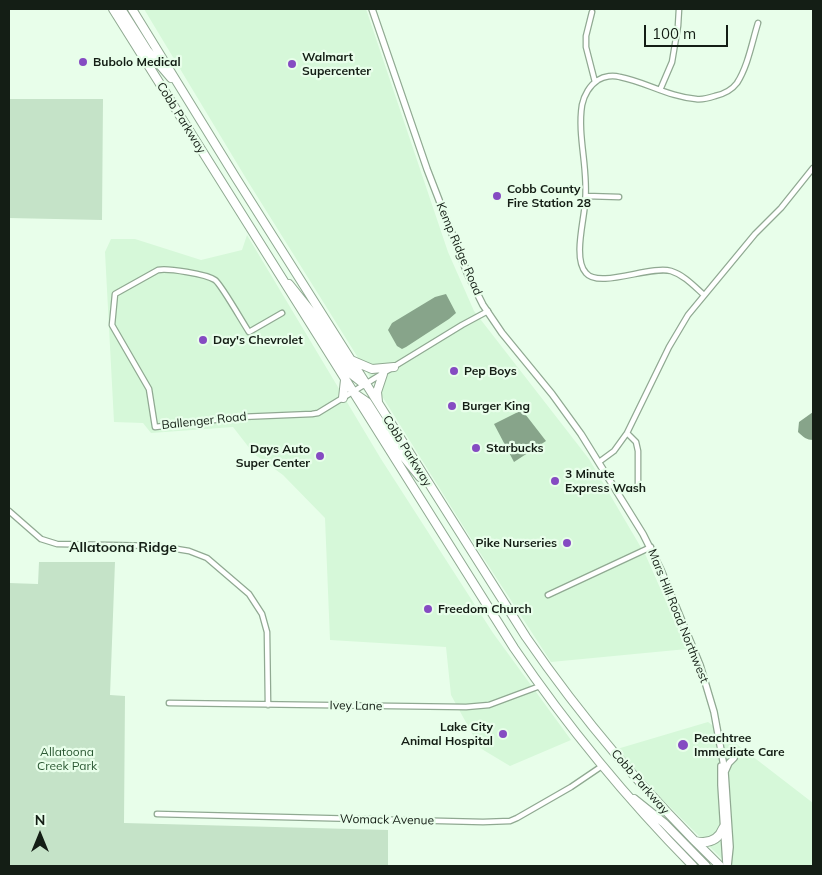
<!DOCTYPE html>
<style>
body{margin:0}
#map{position:relative;width:822px;height:875px;overflow:hidden;background:#e8feea;font-family:Mulish,sans-serif}
canvas{display:block}
.frame{position:absolute;inset:0;border:10px solid #141e15;pointer-events:none}
.north{position:absolute;left:15px;top:810px;width:50px;height:50px;-webkit-text-stroke:4px #e8feea;paint-order:stroke;rotate:0deg;font-size:14px;font-weight:700;line-height:20px;text-align:center;color:#141e15}
.north::after{content:'';display:block;margin:auto;width:18px;height:22px;background:#141e15;clip-path:polygon(50% 0,100% 100%,50% 72%,0 100%)}
.scale{position:absolute;left:644px;top:25px;width:84px;height:22px;box-sizing:border-box;border:2px solid #141e15;border-top:0;padding-left:6px;font-size:15px;line-height:18px;white-space:nowrap;color:#141e15;-webkit-text-stroke:4px #e8feea;paint-order:stroke}
</style>
<div id="map">
<canvas width="822" height="875"></canvas>
<div class="frame"></div>
<div class="north">N</div>
<div class="scale">100 m</div>
</div>
<script>
const ctx = document.querySelector('canvas').getContext('2d');
ctx.lineJoin = 'round';
function paint(path, color) {
  ctx.fillStyle = color;
  ctx.fill(path, 'evenodd');
}
function stroke(path, color, width, dash) {
  ctx.strokeStyle = color;
  ctx.lineWidth = width;
  ctx.lineCap = dash ? 'butt' : 'round';
  ctx.setLineDash(dash || []);
  ctx.stroke(path);
}
function label(font, color, halo, rows, align = 'center') {
  ctx.font = font + ' Mulish,sans-serif';
  ctx.lineWidth = 4.5;
  ctx.setLineDash([]);
  ctx.textBaseline = 'middle';
  ctx.strokeStyle = halo;
  ctx.fillStyle = color;
  for (const [text, x, y, turn = 0] of rows) {
    ctx.save();
    ctx.translate(x, y);
    ctx.rotate((+turn || 0) * Math.PI / 180);
    ctx.textAlign = isNaN(turn) ? turn : align;
    if (halo) ctx.strokeText(text, 0, 0);
    ctx.fillText(text, 0, 0);
    ctx.restore();
  }
}
const built = new Path2D(`
 M144 9H366L448 252 474 311 589 459 646 556 687 649 551 662 475 545 247 180Z
 M247 235 381 459 493 633 571 740 510 766 480 748 451 695 446 647 330 640 325 518 283 475 254 454 233 427 151 433 143 423 114 422 105 252 111 239H135L201 260 242 250Z
 M708 722 813 803V866H729L663 800 617 749Z`);
const green = new Path2D(`
 M9 99H103L102 220 9 218Z
 M39 562H115L110 695 125 696 124 823 388 830V866H9V583L38 584Z`);
const water = new Path2D(`
 M446 294 456 313 449 319 406 347 402 349 397 346 388 330 392 323 435 297Z
 M522 410 546 441 514 462 494 424Z
 M813 412V440C807 440 803 437 798 432L799 422Z`);
const minor = new Path2D(`
 M592 12 586 36V47L595 82
 M660 90 672 62 678 26 679 9
 M586 196 619 197
 M704 295C694 286 684 275 671 271 651 265 599 289 586 273 573 259 584 221 585 203 589 170 577 137 582 105 584 95 590 85 598 80 604 76 613 75 620 77 646 82 669 97 696 99 703 100 709 98 715 96 724 94 731 91 737 83 748 66 752 42 758 23
 M282 313 249 332C243 323 221 284 215 280 206 274 168 268 158 270L115 294 112 325 149 389 155 427 240 417 312 414 318 413 462 325 488 311
 M627 433 636 442 638 451V486
 M599 462 614 451 627 433 669 347 688 315 755 234 781 208 813 168
 M9 511 41 539 57 544 158 546 189 551 207 558 249 594 262 614 267 632 268 705
 M548 595 651 547
 M169 703 466 707 489 705 540 686
 M157 814 483 822 510 821 517 818 571 787 602 766`);
const tertiary = new Path2D(`
 M372 9 427 169 468 275 483 305 502 333 552 394 581 434 643 534 661 570 700 665 714 712 725 772 730 847 728 866
 M721 766V785L726 864
 M725 772 729 763 734 758`);
const primary = new Path2D(`
 M113 9 514 648C567 726 627 799 693 866
 M121 9 147 50 171 78
 M132 9 236 178 526 637C583 720 648 796 720 866
 M289 284 313 314 350 373 364 384
 M351 360 372 369 394 367
 M354 393 367 402 397 449 420 477
 M343 398 345 380
 M378 402 377 392 383 374
 M634 799 664 823 706 866
 M695 841C708 844 718 841 723 828`);
const markers = [
 [83,62,5,"#854bc2"],
 [292,64,5,"#854bc2"],
 [497,196,5,"#854bc2"],
 [203,340,5,"#854bc2"],
 [454,371,5,"#854bc2"],
 [452,406,5,"#854bc2"],
 [476,448,5,"#854bc2"],
 [320,456,5,"#854bc2"],
 [555,481,5,"#854bc2"],
 [567,543,5,"#854bc2"],
 [428,609,5,"#854bc2"],
 [503,734,5,"#854bc2"],
 [683,745,6,"#854bc2"]
];
const poiNames = [
 ["Walmart",302,57],
 ["Supercenter",302,71],
 ["Bubolo Medical",93,62],
 ["Cobb County",507,189],
 ["Fire Station 28",507,203],
 ["Day's Chevrolet",213,340],
 ["Pep Boys",464,371],
 ["Burger King",462,406],
 ["Starbucks",486,448],
 ["Days Auto",310,449,"right"],
 ["Super Center",310,463,"right"],
 ["3 Minute",565,474],
 ["Express Wash",565,488],
 ["Pike Nurseries",557,543,"right"],
 ["Freedom Church",438,609],
 ["Lake City",493,727,"right"],
 ["Animal Hospital",493,741,"right"],
 ["Peachtree",694,738],
 ["Immediate Care",694,752]
];
const streetNames = [
 ["Cobb Parkway",181,118,58],
 ["Kemp Ridge Road",459,249,67],
 ["Ballenger Road",204,421,-6],
 ["Cobb Parkway",407,451,58],
 ["Mars Hill Road Northwest",678,616,68],
 ["Ivey Lane",356,706,1],
 ["Cobb Parkway",640,782,49],
 ["Womack Avenue",387,820,1]
];
const parkNames = [
 ["Allatoona",67,752],
 ["Creek Park",67,766]
];
const neighbourhoodNames = [
 ["Allatoona Ridge",123,548]
];
paint(built, '#d6f8d9');
paint(green, '#c5e3c8');
paint(water, '#87a48a');
stroke(minor, '#90a992', 7);
stroke(tertiary, '#90a992', 8);
stroke(primary, '#90a992', 10);
stroke(minor, '#fff', 4.5);
stroke(tertiary, '#fff', 5.5);
stroke(primary, '#fff', 8);
for (const [x, y, r, color] of markers) {
  const dot = new Path2D();
  dot.arc(x, y, r, 0, 2 * Math.PI);
  ctx.fillStyle = color;
  ctx.fill(dot);
  stroke(dot, '#e8feea', 2);
}
label('bold 12px', '#141e15', '#e8feea', poiNames, 'left');
label('12px', '#141e15', '#e8feea', streetNames);
label('12px', '#2a5732', '#e8feea', parkNames);
label('bold 14px', '#141e15', '#e8feea', neighbourhoodNames);
</script>
